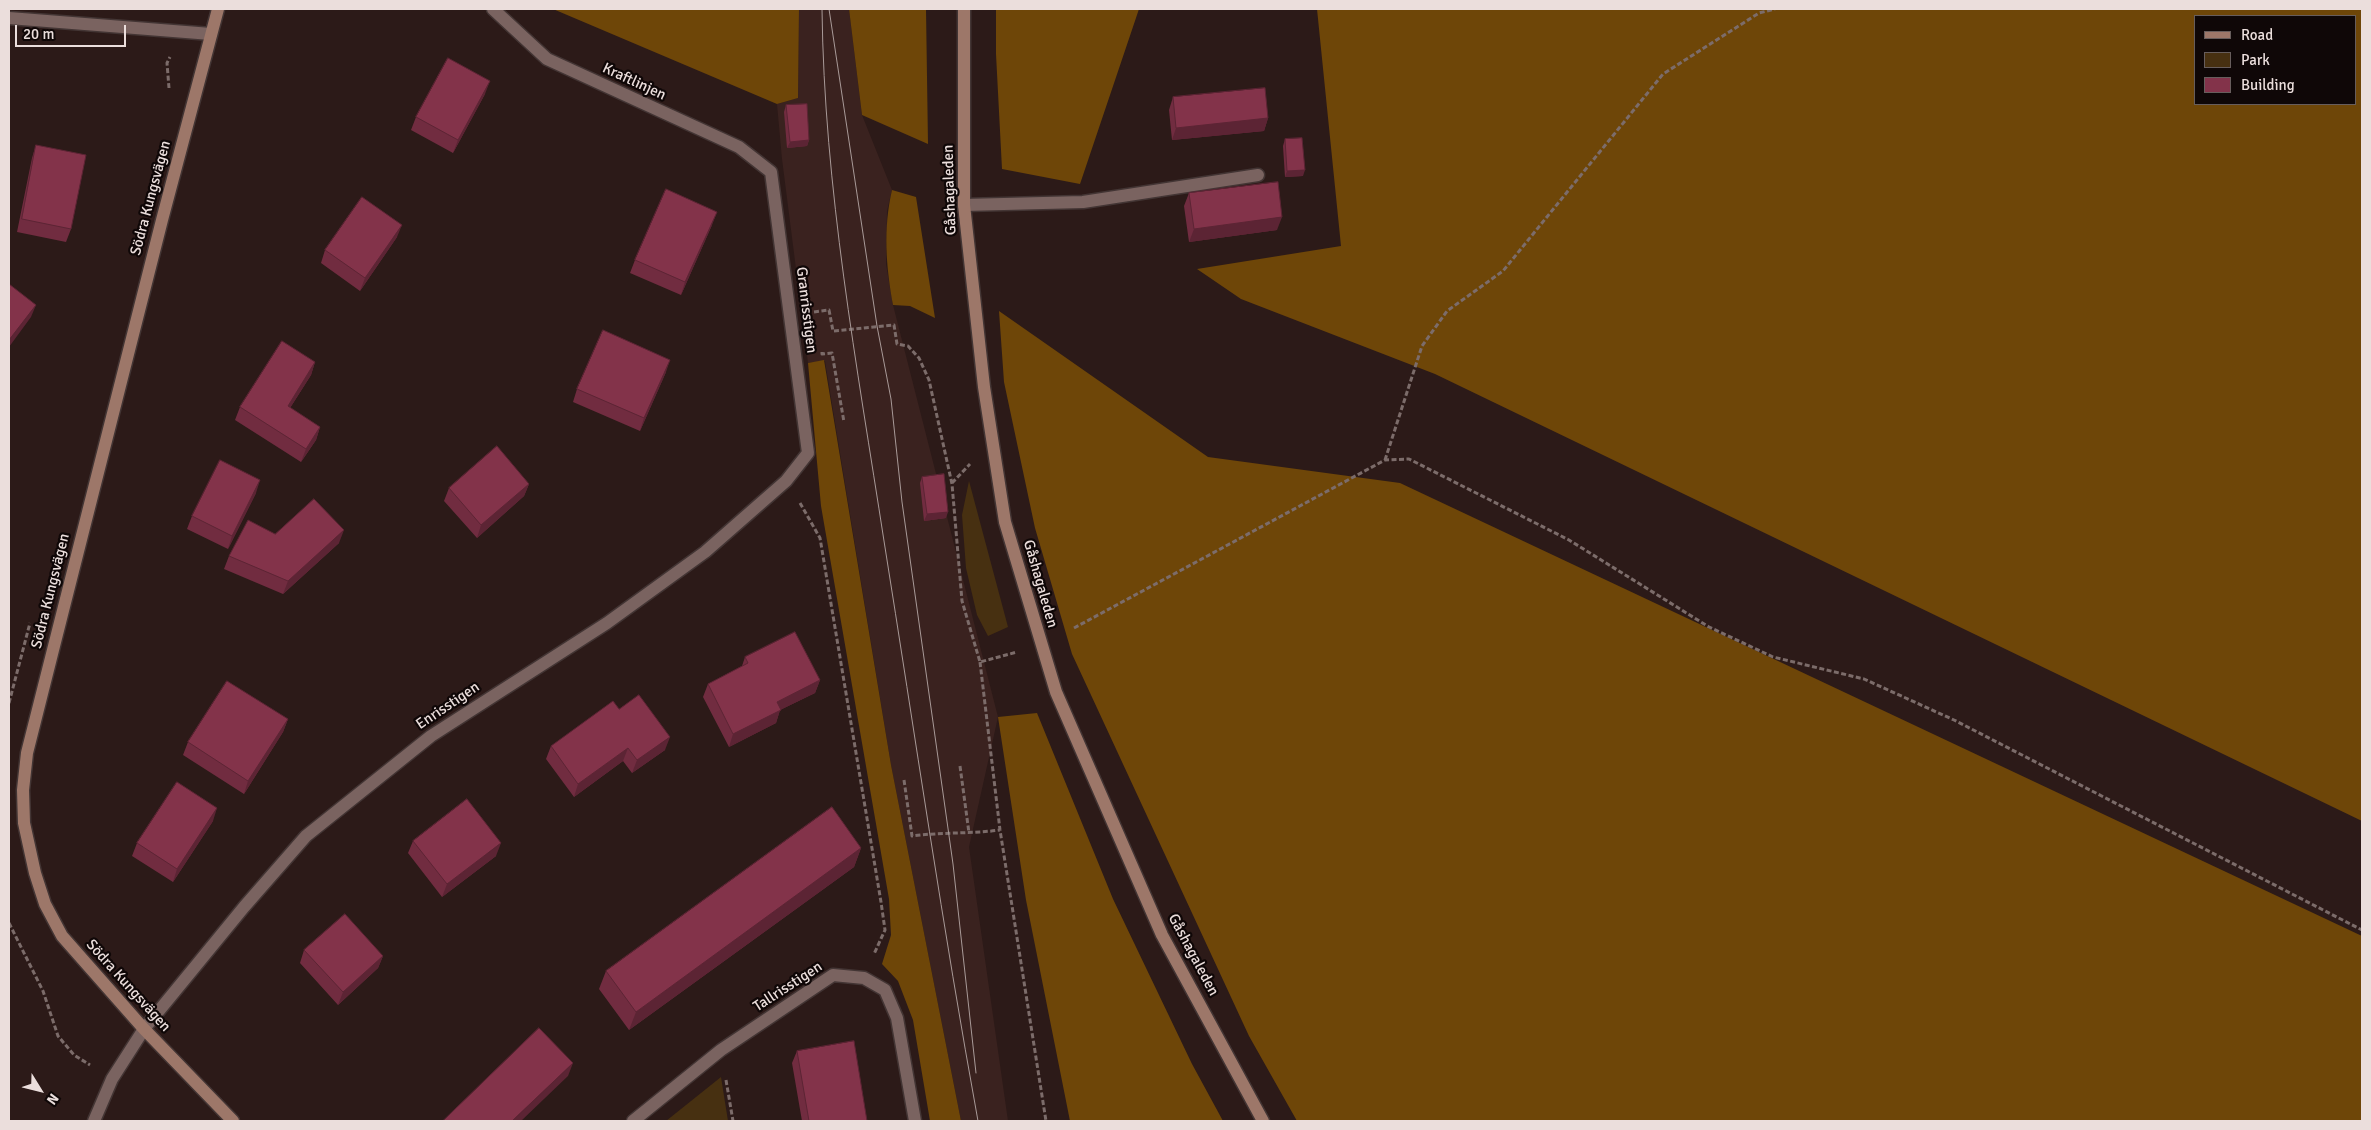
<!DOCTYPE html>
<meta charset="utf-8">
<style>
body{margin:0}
#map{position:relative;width:2371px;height:1130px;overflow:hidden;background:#2c1a18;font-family:Signika,sans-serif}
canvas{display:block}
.frame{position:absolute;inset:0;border:10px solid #ebdedc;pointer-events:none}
.legend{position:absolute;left:2194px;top:15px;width:162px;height:90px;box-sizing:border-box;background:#0f0707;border:1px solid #675d5c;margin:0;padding:6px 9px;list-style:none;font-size:15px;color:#ebdedc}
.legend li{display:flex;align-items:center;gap:10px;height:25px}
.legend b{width:25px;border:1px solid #675d5c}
.north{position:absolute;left:15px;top:1065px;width:50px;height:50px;-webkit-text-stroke:4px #0f0707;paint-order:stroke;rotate:126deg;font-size:14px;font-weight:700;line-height:20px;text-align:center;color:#ebdedc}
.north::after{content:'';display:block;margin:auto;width:18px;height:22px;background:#ebdedc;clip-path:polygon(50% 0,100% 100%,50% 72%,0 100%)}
.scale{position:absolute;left:15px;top:25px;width:111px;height:22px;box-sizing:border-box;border:2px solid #ebdedc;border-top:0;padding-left:6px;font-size:15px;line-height:18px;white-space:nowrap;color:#ebdedc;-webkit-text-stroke:4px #0f0707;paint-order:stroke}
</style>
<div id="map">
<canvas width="2371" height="1130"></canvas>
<div class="frame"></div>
<ul class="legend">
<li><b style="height:6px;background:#9d7769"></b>Road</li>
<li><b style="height:14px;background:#473011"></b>Park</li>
<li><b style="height:14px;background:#83334a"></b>Building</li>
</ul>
<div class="north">N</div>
<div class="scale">20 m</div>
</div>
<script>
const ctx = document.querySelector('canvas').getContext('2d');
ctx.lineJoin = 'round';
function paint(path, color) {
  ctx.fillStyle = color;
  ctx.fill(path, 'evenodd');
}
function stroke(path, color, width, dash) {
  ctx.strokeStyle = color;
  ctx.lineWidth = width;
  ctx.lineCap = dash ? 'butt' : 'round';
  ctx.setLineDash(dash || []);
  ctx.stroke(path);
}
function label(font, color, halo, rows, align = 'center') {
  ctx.font = font + ' Signika,sans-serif';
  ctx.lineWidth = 4.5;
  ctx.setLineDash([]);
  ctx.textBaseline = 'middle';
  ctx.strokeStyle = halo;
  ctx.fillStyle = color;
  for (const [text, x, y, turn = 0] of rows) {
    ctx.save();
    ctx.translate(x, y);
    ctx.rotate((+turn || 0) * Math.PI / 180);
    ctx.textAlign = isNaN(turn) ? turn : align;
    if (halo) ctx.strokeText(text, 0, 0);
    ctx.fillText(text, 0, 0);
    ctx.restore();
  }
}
const built = new Path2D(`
 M799 9H849L862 115 892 190 887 211 886 264 893 305 998 717 969 847 1008 1121H961L891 765 825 361 808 363 782 159 777 104 798 98Z`);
const green = new Path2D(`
 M969 481 1008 627 988 636 977 615 966 568 962 515Z
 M721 1077 728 1121H666Z`);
const forest = new Path2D(`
 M553 9H799L798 98 777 104Z
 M849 9H926L928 144 862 115Z
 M996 9H1139L1080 184 1002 169 996 54Z
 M1317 9H2362V821L1435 374 1241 299 1197 269 1341 246ZM2355 16V104H2195V16Z
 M892 190 916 197 935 318 910 306 893 305C886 266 883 229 892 190Z
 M999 311 1208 457 1400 483 2362 936V1121H1297L1249 1036 1072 654 1035 528 1004 382Z
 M824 360 891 765 961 1121H930L913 1020 898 981 882 964 891 935 889 899 821 506 808 363Z
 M1037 713 1113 899 1192 1064 1223 1121H1070L1026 900 998 717Z`);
const path = new Path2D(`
 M169 88 167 63 170 57
 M814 312 829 310 833 331 894 325 897 344 908 346 919 358 929 380 952 484 962 601 980 662 1017 652
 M822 352V354L832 353 844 422
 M1385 460 1422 346 1447 311 1503 271 1663 74 1759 13 1775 9
 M952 483 970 464
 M800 503 820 538 881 902 885 930 874 954
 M1074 628 1385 460 1409 459 1569 540 1709 627 1773 657 1864 679 1954 720 2362 930
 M980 662 1000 830 1046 1121
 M9 703 30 623
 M960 766 969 833
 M904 780 912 836C942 832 971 834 1000 830
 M9 923 43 991 58 1036 74 1055 90 1065
 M726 1080 733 1121`);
const lane = new Path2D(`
 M964 205 1083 202 1258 175`);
const street = new Path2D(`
 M9 18 211 34
 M94 1121 112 1079 144 1029 244 907 306 836 431 736 607 623 705 552 786 481 808 453 771 172 739 147 547 59 493 9
 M633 1121 721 1050 833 975 864 978 885 990 897 1018 915 1121`);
const secondary = new Path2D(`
 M218 9 162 220 53 650 27 753 23 790 24 823 35 873 45 904 62 936 144 1029 233 1121
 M964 9V205L984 387 1005 522 1056 692 1162 935 1263 1121`);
const tram = new Path2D(`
 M822 9C824 187 857 366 884 541 915 735 943 929 978 1121
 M829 9 877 326 891 399 902 502 953 864 976 1073`);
const wall = new Path2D(`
 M485 94 453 153 411 130 416 117Z
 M1173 97 1268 118 1264 131 1172 140 1169 110Z
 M786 105 809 140 807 146 787 148 784 112Z
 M1285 139 1303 176 1285 177 1283 146Z
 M36 145 71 229 66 242 17 232 32 158Z
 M1189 193 1277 230 1189 242 1184 206Z
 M712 225 681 295 630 273 635 260Z
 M397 237 360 291 321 263 325 250Z
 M315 362 311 375 290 408 320 427 316 440 301 462 235 420 240 407Z
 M666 372 640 431 573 402 577 389Z
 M922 477 946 518 924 521 920 483Z
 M529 484 524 496 477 538 444 501 449 488Z
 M256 493 228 549 187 529 192 516Z
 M275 534 339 543 283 594 224 569 229 556Z
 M745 657 820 680 815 693 780 710 776 723 729 747 703 697 708 684 742 666Z
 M619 709 665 750 632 773 623 761 574 797 546 759 551 746Z
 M288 719 283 732 244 794 183 755 188 742Z
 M213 821 173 882 132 856 137 843Z
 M413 841 496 856 442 897 408 853Z
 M861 848 854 867 629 1030 599 989 606 971Z
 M304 950 383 956 378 968 338 1005 300 963Z
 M797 1051 867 1121H802L792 1063Z`);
const shadedWall = new Path2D(`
 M490 81 485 94 453 153 458 140Z
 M1268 118 1264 131 1172 140 1176 128Z
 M809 140 807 146 787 148 790 142Z
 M1305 170 1303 176 1285 177 1287 171Z
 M717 212 712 225 681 295 685 282Z
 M1282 217 1277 230 1189 242 1194 229Z
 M402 225 397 237 360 291 365 278Z
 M36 305 31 317 9 347V340Z
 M670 360 666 372 640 431 644 418Z
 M315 362 311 375 283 419 288 406Z
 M320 427 316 440 301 462 306 449Z
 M260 480 256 493 228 549 232 536Z
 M529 484 524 496 477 538 481 525Z
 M948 512 946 518 924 521 927 514Z
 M344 530 339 543 283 594 288 581Z
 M820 680 815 693 780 710 776 723 729 747 733 734 777 702Z
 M288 719 283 732 244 794 248 781Z
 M670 737 665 750 632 773 637 760Z
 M628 748 623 761 574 797 578 784Z
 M217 808 213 821 173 882 177 869Z
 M501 843 496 856 442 897 447 884Z
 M861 848 854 867 629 1030 636 1012Z
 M383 956 378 968 338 1005 343 992Z
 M573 1063 568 1076 521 1121H512Z`);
const building = new Path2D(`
 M448 58 490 81 458 140 416 117Z
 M1265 88 1268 118 1176 128 1173 97Z
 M807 104 809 140 790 142 786 105Z
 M1302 138 1305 170 1287 171 1285 139Z
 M36 145 86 155 71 229 22 219Z
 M1278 182 1282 217 1194 229 1189 193Z
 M666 189 717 212 685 282 635 260Z
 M362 197 402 225 365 278 325 250Z
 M9 284 36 305 9 340Z
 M603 330 670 360 644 418 577 389Z
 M282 341 315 362 288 406 320 427 306 449 240 407Z
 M497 446 529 484 481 525 449 488Z
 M220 460 260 480 232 536 192 516Z
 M944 474 948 512 927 514 922 477Z
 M314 499 344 530 288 581 229 556 248 520 275 534Z
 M795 632 820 680 777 702 781 710 733 734 708 684 748 663 745 657Z
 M227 681 288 719 248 781 188 742Z
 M639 695 670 737 637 760 628 748 578 784 551 746 613 701 619 709Z
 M177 782 217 808 177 869 137 843Z
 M467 799 501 843 447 884 413 841Z
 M832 807 861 848 636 1012 606 971Z
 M345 914 383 956 343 992 304 950Z
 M539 1028 573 1063 512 1121H443Z
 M854 1041 867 1121H809L797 1051Z`);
const streetNames = [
 ["Kraftlinjen",634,82,25],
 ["Gåshagaleden",950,190,-92],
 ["Södra Kungsvägen",151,198,-75],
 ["Granrisstigen",806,310,83],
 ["Gåshagaleden",1040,584,74],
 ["Södra Kungsvägen",51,591,-76],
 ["Enrisstigen",448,706,-34],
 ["Gåshagaleden",1193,955,62],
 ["Södra Kungsvägen",128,986,48],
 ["Tallrisstigen",788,987,-33]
];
paint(built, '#3a221f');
paint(green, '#473011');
paint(forest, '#6e4608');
stroke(lane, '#433534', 15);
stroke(street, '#433534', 15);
stroke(secondary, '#433534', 15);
stroke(path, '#7c6c6a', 3, [5, 2.5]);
stroke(lane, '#7a6360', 12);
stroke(street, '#7a6360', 12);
stroke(secondary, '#9d7769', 12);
stroke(tram, '#a99a98', 1);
paint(wall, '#712c40');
paint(shadedWall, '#5c2434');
paint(building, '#83334a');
stroke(building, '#5c2434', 1);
label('15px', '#ebdedc', '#0f0707', streetNames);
</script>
